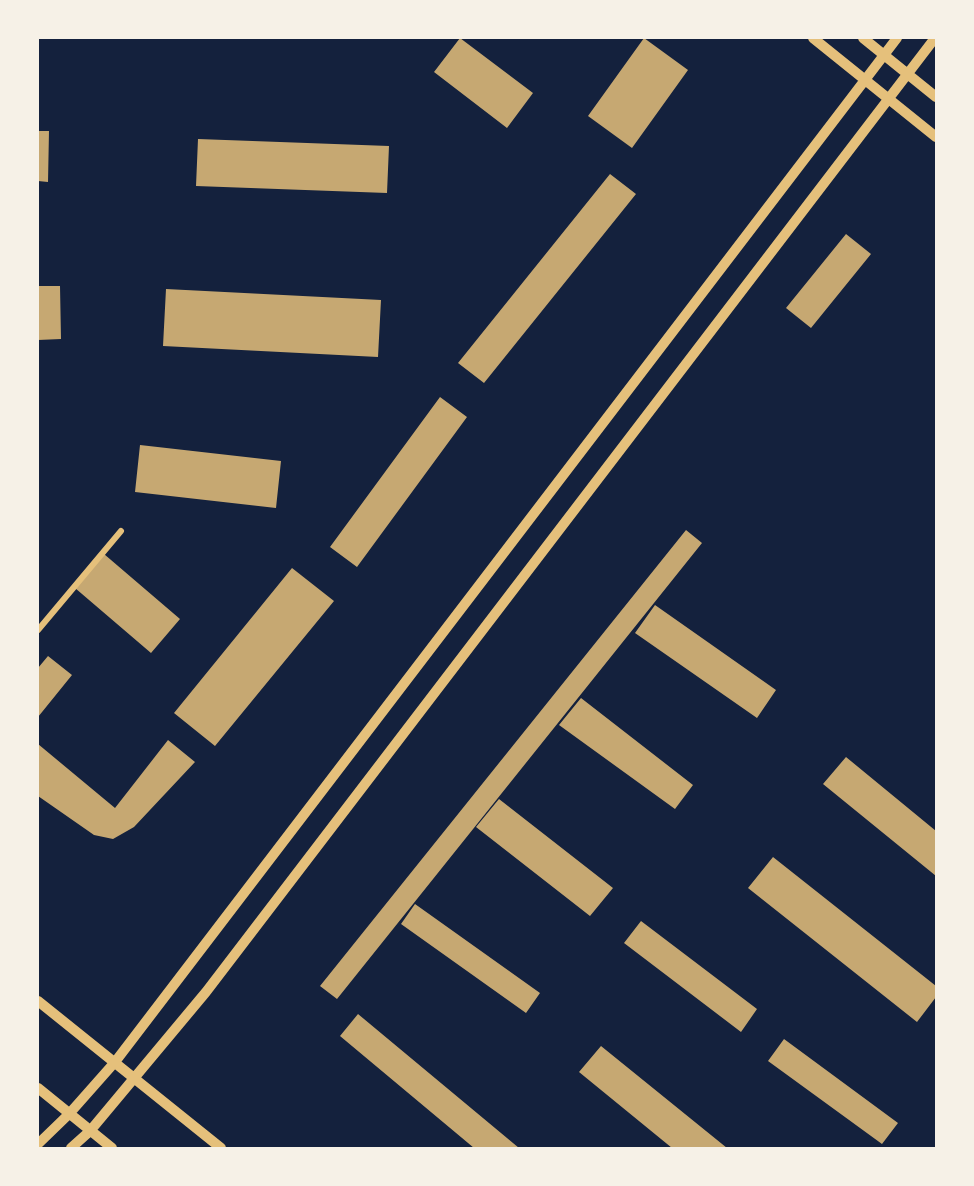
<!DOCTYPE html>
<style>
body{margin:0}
#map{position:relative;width:974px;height:1186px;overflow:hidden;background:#14213d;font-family:Barlow,sans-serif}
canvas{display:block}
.frame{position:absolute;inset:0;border:39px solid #f6f1e7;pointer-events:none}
</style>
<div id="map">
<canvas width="974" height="1186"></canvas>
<div class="frame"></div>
</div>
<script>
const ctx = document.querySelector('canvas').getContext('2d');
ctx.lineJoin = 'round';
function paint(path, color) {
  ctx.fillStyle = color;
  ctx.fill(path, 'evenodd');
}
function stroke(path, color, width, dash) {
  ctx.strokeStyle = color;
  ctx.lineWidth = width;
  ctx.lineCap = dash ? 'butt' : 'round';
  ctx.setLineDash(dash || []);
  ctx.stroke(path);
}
const building = new Path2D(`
 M460 38 533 93 507 128 434 72Z
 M644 38 688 70 632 148 588 116Z
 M38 131H49L48 182 38 181Z
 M198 139 389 146 387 193 196 186Z
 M610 174 636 194 484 383 458 363Z
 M846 234 871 254 811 328 786 308Z
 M38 286H60L61 339 38 340Z
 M166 289 381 300 378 357 163 346Z
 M440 397 467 417 357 567 330 547Z
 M140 445 281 461 276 508 135 492Z
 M686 530 702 543 337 999 320 986Z
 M104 554 180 619 151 653 75 588Z
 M292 568 334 601 215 746 174 713Z
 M655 605 776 690 757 718 635 633Z
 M48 656 72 675 38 717V668Z
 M581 698 693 785 675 809 559 725Z
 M168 740 195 762 134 827 113 839 94 835 38 796V744L115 808Z
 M846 757 936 831V876L823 784Z
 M499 799 613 888 590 916 476 827Z
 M773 857 936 986V997L917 1022 748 888Z
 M415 904 540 993 526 1013 401 924Z
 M641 921 757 1009 741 1032 624 943Z
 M358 1014 519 1148H474L340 1036Z
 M784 1039 898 1123 882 1144 768 1061Z
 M601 1046 727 1148H672L579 1072Z`);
const minor = new Path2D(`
 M38 630 121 531`);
const tertiary = new Path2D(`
 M813 38 936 137
 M863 38 936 97
 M38 1001 221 1148
 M38 1088 112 1148
 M38 1144 69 1114 115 1062 897 38
 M71 1148 90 1131 206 992 935 38`);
paint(building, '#c6a872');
stroke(minor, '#e5c07b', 6);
stroke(tertiary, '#e5c07b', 10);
</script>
